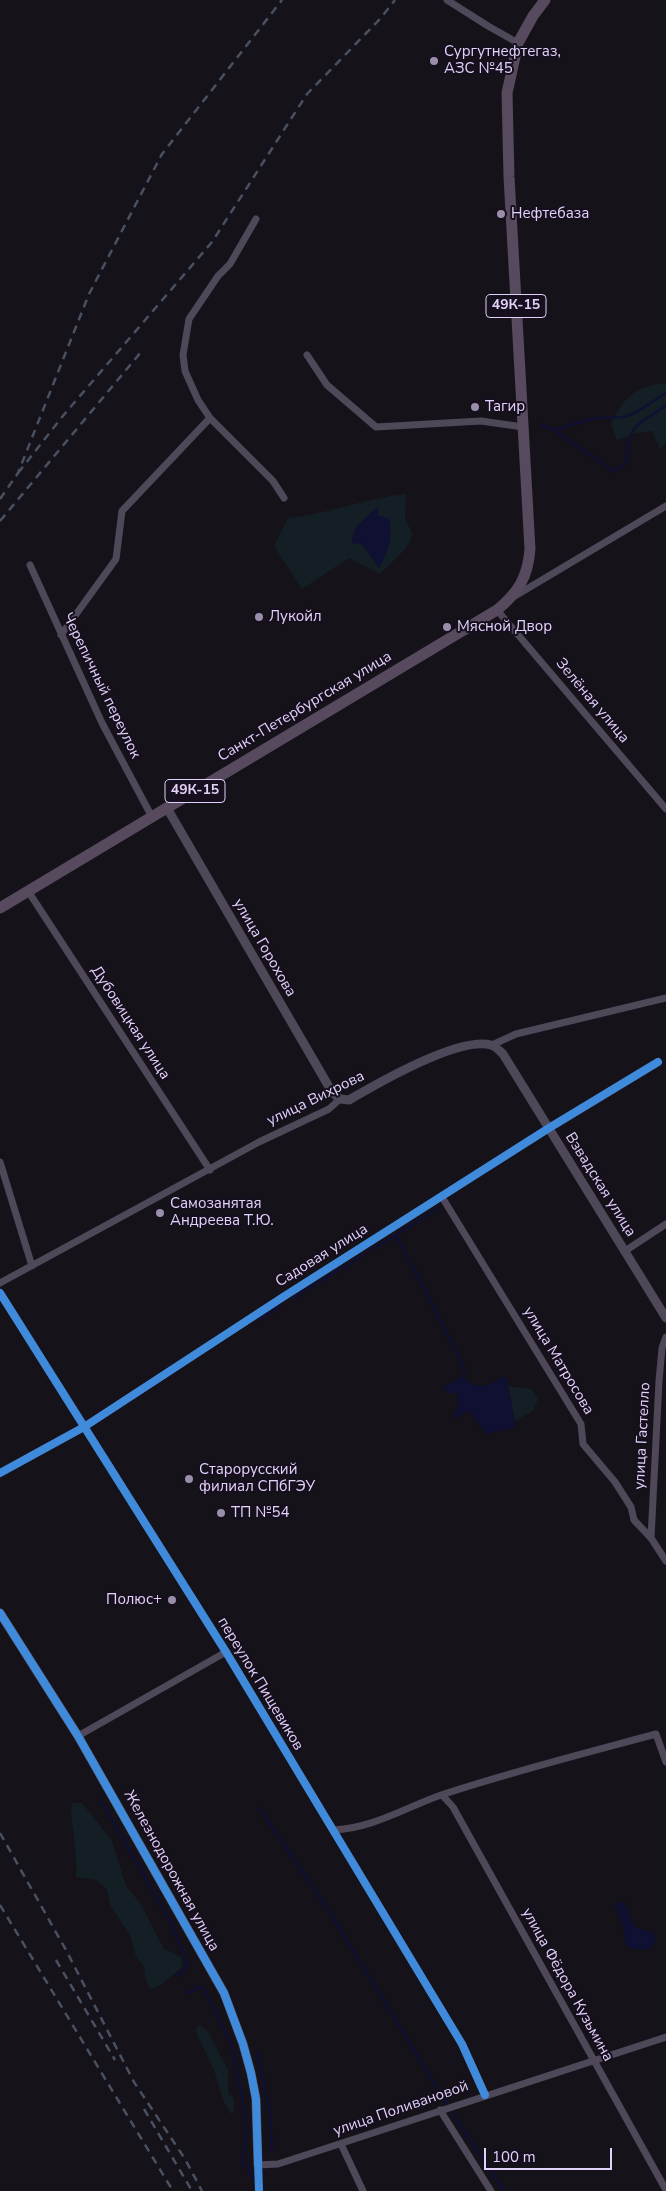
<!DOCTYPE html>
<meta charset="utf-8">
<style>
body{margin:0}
#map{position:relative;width:666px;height:2191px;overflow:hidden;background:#16121a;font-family:"Nunito Sans",sans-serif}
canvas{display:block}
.scale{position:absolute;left:484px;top:2148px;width:128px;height:22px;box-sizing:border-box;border:2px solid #e2d1f9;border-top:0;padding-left:6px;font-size:15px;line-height:18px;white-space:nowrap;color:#e2d1f9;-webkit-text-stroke:4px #160f1d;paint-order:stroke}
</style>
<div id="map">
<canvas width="666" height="2191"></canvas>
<div class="scale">100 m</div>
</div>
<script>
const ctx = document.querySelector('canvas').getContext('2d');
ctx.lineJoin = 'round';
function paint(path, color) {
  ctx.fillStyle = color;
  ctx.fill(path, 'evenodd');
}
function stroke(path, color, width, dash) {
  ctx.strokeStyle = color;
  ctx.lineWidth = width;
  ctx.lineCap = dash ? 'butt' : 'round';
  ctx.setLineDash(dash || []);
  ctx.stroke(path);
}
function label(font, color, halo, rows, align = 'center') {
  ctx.font = font + ' "Nunito Sans",sans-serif';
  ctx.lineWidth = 4;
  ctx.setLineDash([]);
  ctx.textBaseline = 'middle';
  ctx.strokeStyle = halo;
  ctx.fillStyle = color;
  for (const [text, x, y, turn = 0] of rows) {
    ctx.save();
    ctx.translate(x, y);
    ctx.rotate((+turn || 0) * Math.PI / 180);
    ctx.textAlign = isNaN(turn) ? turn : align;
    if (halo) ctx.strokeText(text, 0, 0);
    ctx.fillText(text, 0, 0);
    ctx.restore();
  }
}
const green = new Path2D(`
 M666 383V443L660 450 652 431 636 433 617 440 611 423C626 396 633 387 666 383Z
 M406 494 405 519 413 534C407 552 393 560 380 574L349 558 302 589 274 546 288 518C328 514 366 498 406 494ZM377 508 379 567 362 544 352 536Z
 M508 1386 531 1389 538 1399 533 1411 515 1421Z
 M73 1803H82L112 1841 126 1886 140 1903 164 1949 181 1957 182 1967 161 1985 151 1989 146 1981 144 1967 135 1954 130 1935 110 1905 107 1889 96 1880 76 1877C78 1854 72 1831 71 1808Z
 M199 2025 207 2030 228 2070V2093L234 2098V2111L231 2114 224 2102 214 2070 195 2030Z`);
const water = new Path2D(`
 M377 507 379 516 389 518C394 536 388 552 379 568L362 544 351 543 356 527Z
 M463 1376C479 1394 488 1384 506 1376L516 1427 486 1434 470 1411 452 1419 459 1403 457 1393H446L444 1387Z
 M619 1902 625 1903 634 1927 653 1933 656 1940 652 1947 645 1950 628 1948 625 1944C627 1931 619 1918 615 1904Z`);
const stream = new Path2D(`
 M541 425 554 430 613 471 627 463C626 426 638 424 666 406
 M554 430 595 418 624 417 635 413 666 393
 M396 1235 460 1358 465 1370 463 1376
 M372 1250 439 1208
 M293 1298 365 1254
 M258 1320 281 1306
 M101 1801 171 1922 188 1966 177 1976
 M260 1809 329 1911 447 2104
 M187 1993 200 1987 204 1989 232 2046 245 2111 246 2139 242 2162 252 2177
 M257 2051 270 2113 272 2151
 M451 2111 504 2191`);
const minor = new Path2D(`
 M447 0 488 26 518 43
 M256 219 230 264 218 276 189 319 183 355 185 371 198 400 210 418 273 481 284 498
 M307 355 327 385 376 427 481 421 523 427
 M30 565 102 723 152 817
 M515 596 666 506
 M497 610 666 809
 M61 635 116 559 122 511 210 418
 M28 891 210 1170
 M492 1045 516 1034 666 998
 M0 1162 32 1266
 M442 1197 581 1424 583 1444 615 1482 631 1507 634 1520 651 1538 666 1561
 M625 1251 666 1224
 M0 1283 259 1142 329 1109 340 1099
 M0 1293 226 1652 333 1830 462 2044 485 2095
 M0 1473 84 1427 283 1297 549 1128 658 1062
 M651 1538 659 1381 662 1348 666 1337
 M78 1736 226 1652
 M442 1795 453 1807 666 2190
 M333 1830C372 1829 408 1806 444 1794 514 1771 585 1753 656 1734L666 1762
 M440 2110 491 2191
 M341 2144 363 2191
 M259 2191 258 2165 278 2164 666 2037`);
const tertiary = new Path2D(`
 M167 808 332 1092 340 1099 349 1100C378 1083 459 1036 491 1045 495 1046 500 1051 503 1054L666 1318
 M0 1613 78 1736 224 1993 243 2044 251 2073 256 2099 258 2165`);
const primary = new Path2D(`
 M0 908 497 610C518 593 528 577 530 549L509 177 507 93 518 43 533 16 545 0`);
const rail = new Path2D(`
 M18 473 62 417 212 242 307 94 380 19 395 0
 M0 499 18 473 89 294 162 154 282 0
 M0 521 141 352
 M0 1833 66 1950 134 2082 185 2159 202 2191
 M0 1905 173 2191
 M56 1960 115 2060
 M144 2109 192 2191`);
const cycleway = new Path2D(`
 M0 1293 226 1652 333 1830 462 2044 485 2095
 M0 1473 84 1427 283 1297 549 1128 658 1062
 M0 1613 78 1736 224 1993 243 2044 251 2073 256 2099 259 2191`);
const markers = [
 [434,61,5,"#9b8eab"],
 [501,214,5,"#9b8eab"],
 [475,407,5,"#9b8eab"],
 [259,617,5,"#9b8eab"],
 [447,627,5,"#9b8eab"],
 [160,1213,5,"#9b8eab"],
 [189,1479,5,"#9b8eab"],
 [221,1513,5,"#9b8eab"],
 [172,1600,5,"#9b8eab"]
];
const shields = [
 [516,306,60],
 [195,791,60]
];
const shieldNames = [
 ["49К-15",516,306],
 ["49К-15",195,791]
];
const poiNames = [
 ["Сургутнефтегаз,",444,52],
 ["АЗС №45",444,69],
 ["Нефтебаза",511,214],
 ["Тагир",485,407],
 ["Лукойл",269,617],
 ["Мясной Двор",457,627],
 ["Самозанятая",170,1204],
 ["Андреева Т.Ю.",170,1221],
 ["Старорусский",199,1470],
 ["филиал СПбГЭУ",199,1487],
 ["ТП №54",231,1513],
 ["Полюс+",162,1600,"right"]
];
const streetNames = [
 ["Черепичный переулок",101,686,64],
 ["Зелёная улица",592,701,50],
 ["Санкт-Петербургская улица",305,707,-31],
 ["улица Горохова",264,948,60],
 ["Дубовицкая улица",130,1023,57],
 ["улица Вихрова",316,1099,-26],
 ["Взвадская улица",600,1185,58],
 ["Садовая улица",322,1256,-32],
 ["улица Матросова",558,1361,59],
 ["улица Гастелло",643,1436,-87],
 ["переулок Пищевиков",260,1684,59],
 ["Железнодорожная улица",171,1871,61],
 ["улица Фёдора Кузьмина",567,1985,61],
 ["улица Поливановой",401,2109,-19]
];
paint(green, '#131f24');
paint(water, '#101033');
stroke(stream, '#101033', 2.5);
stroke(minor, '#4e4859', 7);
stroke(tertiary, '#4e4859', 9);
stroke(primary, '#57495e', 11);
stroke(rail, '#495062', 2.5, [8, 6]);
stroke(cycleway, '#408adc', 8);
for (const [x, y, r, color] of markers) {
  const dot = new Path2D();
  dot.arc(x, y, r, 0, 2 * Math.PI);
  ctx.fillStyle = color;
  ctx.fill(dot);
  stroke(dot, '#160f1d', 2);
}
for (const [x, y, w] of shields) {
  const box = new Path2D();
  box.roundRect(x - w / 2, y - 11.5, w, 23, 4);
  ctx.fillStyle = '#160f1d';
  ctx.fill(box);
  stroke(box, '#e2d1f9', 1);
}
label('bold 14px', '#e2d1f9', null, shieldNames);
label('15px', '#e2d1f9', '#160f1d', poiNames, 'left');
label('15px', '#e2d1f9', '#160f1d', streetNames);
</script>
